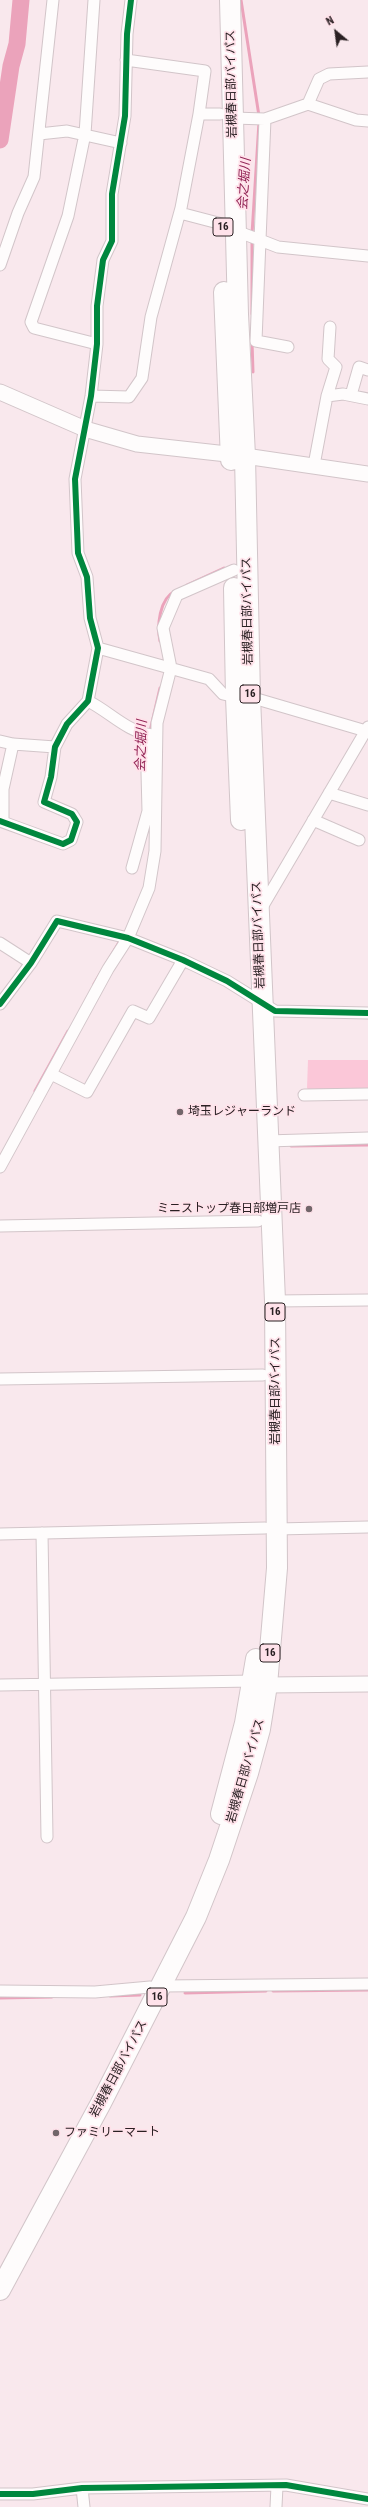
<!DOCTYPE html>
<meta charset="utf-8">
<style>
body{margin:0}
#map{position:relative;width:368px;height:2507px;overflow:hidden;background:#f9e8ed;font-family:"Roboto Condensed",sans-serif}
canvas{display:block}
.north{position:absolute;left:316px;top:12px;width:40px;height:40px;-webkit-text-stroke:3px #ffe2ea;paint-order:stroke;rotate:331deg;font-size:11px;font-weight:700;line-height:16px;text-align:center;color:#2a2023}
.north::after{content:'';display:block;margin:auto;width:14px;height:18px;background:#2a2023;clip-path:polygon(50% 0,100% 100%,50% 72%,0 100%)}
</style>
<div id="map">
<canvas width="368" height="2507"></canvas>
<div class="north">N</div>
</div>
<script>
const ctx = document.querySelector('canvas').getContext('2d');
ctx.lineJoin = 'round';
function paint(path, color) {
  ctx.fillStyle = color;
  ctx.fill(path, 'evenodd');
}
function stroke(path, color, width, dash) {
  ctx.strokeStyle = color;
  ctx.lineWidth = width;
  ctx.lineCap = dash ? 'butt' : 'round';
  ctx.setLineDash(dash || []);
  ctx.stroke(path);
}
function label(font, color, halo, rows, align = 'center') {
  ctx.font = font + ' "Roboto Condensed","Noto Sans JP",sans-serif';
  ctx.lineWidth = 3.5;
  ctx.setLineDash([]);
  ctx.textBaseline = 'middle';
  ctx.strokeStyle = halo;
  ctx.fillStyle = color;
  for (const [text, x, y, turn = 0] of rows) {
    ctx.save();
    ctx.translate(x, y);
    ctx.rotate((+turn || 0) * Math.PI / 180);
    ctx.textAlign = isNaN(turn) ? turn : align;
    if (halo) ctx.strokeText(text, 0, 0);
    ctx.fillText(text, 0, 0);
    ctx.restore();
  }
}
const green = new Path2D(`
 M308 1060H368V1092L311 1093 307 1088Z`);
const stream = new Path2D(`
 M241 0 259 116
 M252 234 259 122
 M252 239V314
 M252 341 253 372
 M187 585 224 568
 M160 641C157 626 159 599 175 591
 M150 731 160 688
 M94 984 121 939
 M35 1091 68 1031
 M291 1146 368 1145
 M273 1991 368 1990
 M185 1993 266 1991
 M110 1996 140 1995
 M0 1998 52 1997`);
const river = new Path2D(`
 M0 140 11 66 17 44 21 0`);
const street = new Path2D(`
 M94 0 85 134 68 216 31 322 34 328 97 344
 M126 60 205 71 199 114
 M308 104 356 120 368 121
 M233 118 265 119 308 104 319 79 329 74 368 72
 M265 119 260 240 278 247 368 256
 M39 134 67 131 121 143
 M180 213 222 224
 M236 231 260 240 256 341 288 347
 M0 265 18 213 34 177 53 0
 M351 395 359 367 368 370
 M91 396 129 397 142 378 151 317 181 208 199 114H220
 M327 396 343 394 368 399
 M314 465 327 396 336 367 328 359 330 327
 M98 648 209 679 223 694 236 697
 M250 697 366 731
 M88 701C110 712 127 732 152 735
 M0 741 13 744 55 747
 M329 793 368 805
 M313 820 359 840
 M0 821 63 844 71 840 77 822 72 814 44 802 51 777 55 747 67 724 88 701 98 648 90 618 87 577 78 553 75 479 91 396 97 344V306L103 260 112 241V194L125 116 127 34 131 0
 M3 822V789L13 744
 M132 868 148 811 146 734
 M261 909 368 727
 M0 943 31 963
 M0 1004 31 963 57 921 128 938 183 960 227 981 275 1011 368 1013
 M51 1074 87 1092 133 1011 149 1018 183 960
 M304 1095 368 1094
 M267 1141 368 1138
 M0 1167 108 969 128 938 149 888 155 851 157 723 171 668 163 628 177 595 234 570
 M0 1226 258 1221
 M275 1301 368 1300
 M0 1379 263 1375
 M277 1529 368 1527
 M42 1533 47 1837
 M0 1534 265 1528
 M0 1685 254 1681
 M163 1986 368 1984
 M0 1991 95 1992 150 1987
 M82 2488 84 2507
 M0 2494H33L82 2488 286 2485 368 2499
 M276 2507 277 2486`);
const secondary = new Path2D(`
 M0 392 85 429 137 444 245 456 368 474
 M257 1682 267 1685 368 1684`);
const highway = new Path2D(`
 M224 292 231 460
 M234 588 236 697 241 820
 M221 1814 245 1723 256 1659
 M0 2290 101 2103 196 1917 219 1860 248 1773 260 1729 267 1685 277 1568 275 1301 250 697 245 456 238 314 230 0`);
const cycleway = new Path2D(`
 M0 821 63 844 71 840 77 822 72 814 44 802 51 777 55 747 67 724 88 701 98 648 90 618 87 577 78 553 75 479 91 396 97 344V306L103 260 112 241V194L125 116 127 34 131 0
 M0 1004 31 963 57 921 128 938 183 960 227 981 275 1011 368 1013
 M0 2494H33L82 2488 286 2485 368 2499`);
const markers = [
 [180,1112,4,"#72666a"],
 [309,1209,4,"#72666a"],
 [56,2133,4,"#72666a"]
];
const shields = [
 [223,227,20],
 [250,694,20],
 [275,1312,20],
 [270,1653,20],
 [157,1997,20]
];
const shieldNames = [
 ["16",223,227],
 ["16",250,694],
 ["16",275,1312],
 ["16",270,1653],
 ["16",157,1997]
];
const streetNames = [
 ["岩槻春日部バイパス",232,84,-91],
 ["岩槻春日部バイパス",248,611,-91],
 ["岩槻春日部バイパス",259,935,-92],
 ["岩槻春日部バイパス",276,1391,-90],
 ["岩槻春日部バイパス",246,1771,-74],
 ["岩槻春日部バイパス",119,2069,-62]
];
const poiNames = [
 ["埼玉レジャーランド",188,1112],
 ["ミニストップ春日部増戸店",301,1209,"right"],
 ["ファミリーマート",64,2133]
];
const waterNames = [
 ["会之堀川",245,184,-86],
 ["会之堀川",142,746,-88]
];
paint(green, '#fbc7d8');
stroke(stream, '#eba3bb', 3);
stroke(river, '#eba3bb', 17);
stroke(street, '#d2c5c9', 13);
stroke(secondary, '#d2c5c9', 17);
stroke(highway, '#d2c5c9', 22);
stroke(street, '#fefcfc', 11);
stroke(secondary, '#fefcfc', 15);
stroke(highway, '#fefcfc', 20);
stroke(cycleway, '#00873e', 6);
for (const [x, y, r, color] of markers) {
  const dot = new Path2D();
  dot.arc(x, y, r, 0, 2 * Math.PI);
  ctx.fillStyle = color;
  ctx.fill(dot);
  stroke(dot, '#ffe2ea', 1.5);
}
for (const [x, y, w] of shields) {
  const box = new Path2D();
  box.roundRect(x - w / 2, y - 9, w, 18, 3);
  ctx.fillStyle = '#ffe2ea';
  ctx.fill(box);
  stroke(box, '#2a2023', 1);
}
label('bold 11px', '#2a2023', null, shieldNames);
label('12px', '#2a2023', '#ffe2ea', streetNames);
label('12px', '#2a2023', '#ffe2ea', poiNames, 'left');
label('italic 13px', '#902052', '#ffe2ea', waterNames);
</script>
